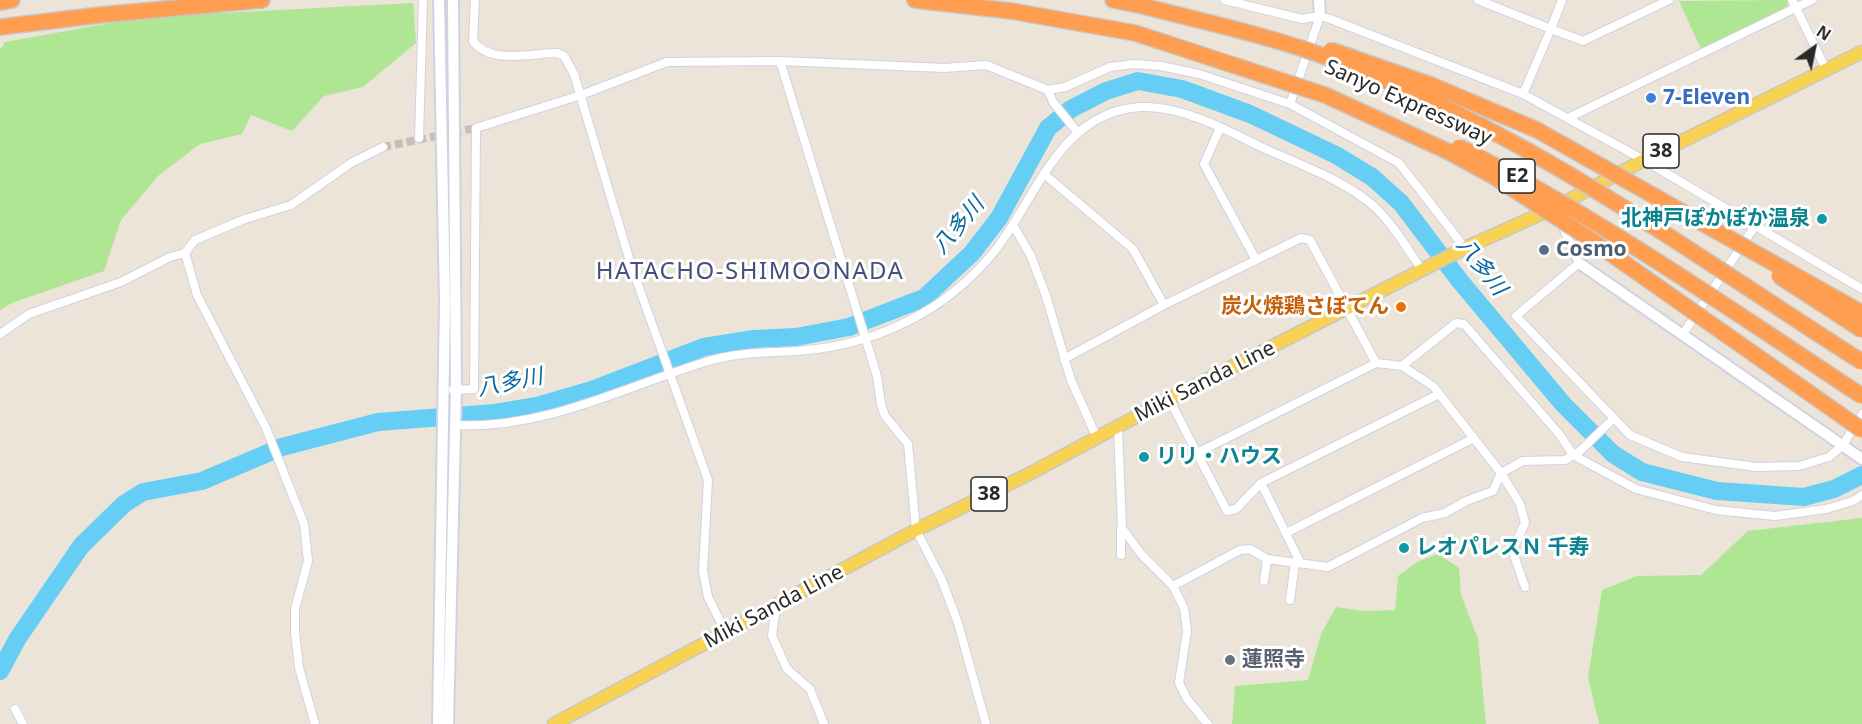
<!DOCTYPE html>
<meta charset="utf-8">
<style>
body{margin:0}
#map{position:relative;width:1862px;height:724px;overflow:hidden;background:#ece4d9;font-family:"Noto Sans",sans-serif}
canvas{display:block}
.north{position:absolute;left:1784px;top:18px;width:60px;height:60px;-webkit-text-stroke:4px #fff;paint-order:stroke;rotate:33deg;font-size:16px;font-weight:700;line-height:24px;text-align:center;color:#292929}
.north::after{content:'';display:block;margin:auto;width:21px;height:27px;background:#292929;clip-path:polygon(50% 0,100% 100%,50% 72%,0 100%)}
</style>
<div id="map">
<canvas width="1862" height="724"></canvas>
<div class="north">N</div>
</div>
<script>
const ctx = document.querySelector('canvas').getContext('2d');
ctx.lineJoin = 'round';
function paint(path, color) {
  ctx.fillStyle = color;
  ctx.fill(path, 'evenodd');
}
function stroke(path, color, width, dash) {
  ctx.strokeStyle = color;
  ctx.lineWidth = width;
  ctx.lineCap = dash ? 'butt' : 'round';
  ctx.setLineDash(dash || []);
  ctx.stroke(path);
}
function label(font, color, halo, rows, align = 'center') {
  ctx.font = font + ' "Noto Sans","Noto Sans JP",sans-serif';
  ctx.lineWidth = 6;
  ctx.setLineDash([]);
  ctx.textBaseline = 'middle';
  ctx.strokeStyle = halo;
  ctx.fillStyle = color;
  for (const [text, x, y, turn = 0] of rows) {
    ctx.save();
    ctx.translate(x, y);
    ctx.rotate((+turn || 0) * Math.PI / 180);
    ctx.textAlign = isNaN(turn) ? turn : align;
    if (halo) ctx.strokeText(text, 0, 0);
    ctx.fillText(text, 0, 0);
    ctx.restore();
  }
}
const green = new Path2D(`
 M1788 0 1787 8 1701 49 1679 1Z
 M413 3 416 43 363 87 324 96 292 131 251 115 242 134 200 144 159 175 121 220 104 271 12 303 0 310V50L5 42 144 17Z
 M1862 518V724H1599L1588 677 1602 590 1637 576 1701 575 1748 531Z
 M1438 554 1459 568 1461 595 1478 639 1486 724H1232L1235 686 1308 680 1321 634 1336 607 1363 611 1395 610 1398 576 1417 562Z`);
const river = new Path2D(`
 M0 671 18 638 81 546 124 504 143 492 202 481 282 447 378 422 495 413 537 406 592 390 704 347 754 339 796 337 849 327 924 298 972 253 999 218 1048 128 1071 109 1106 91 1138 81 1182 89 1250 114 1336 155 1372 177 1401 203 1460 281 1563 404 1613 454 1642 472 1717 491 1804 497 1834 489 1862 475`);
const minorTunnel = new Path2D(`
 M383 147 476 128`);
const minor = new Path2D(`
 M475 0 473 41C491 65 530 53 557 53L564 56 574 74 631 265 708 480 703 571 708 597 726 633
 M1225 0 1302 19 1320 16 1330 19 1523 94 1644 160 1862 289
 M1478 0 1551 29 1562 0
 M1792 0 1827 71
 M780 61 877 376 881 404 885 416 908 444 916 530 941 578 958 623 986 724
 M1048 90 1053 102 1078 133
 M1523 94 1551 29 1583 41 1669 0
 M1290 104 1320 16
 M1568 118 1812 0
 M1220 128 1204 164 1256 260
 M419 138 423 0
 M1044 174 1133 249 1164 305
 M1561 223 1579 263 1516 316 1630 435 1682 457 1756 467 1799 466 1829 457 1843 445 1862 414
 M1013 225 1031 256 1046 296 1071 380 1097 438
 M185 253 197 295 266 428 304 524 308 561 295 609V632L299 668 315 724
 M0 334 29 314 121 282 170 257 185 253 195 240 245 219 291 205 351 163 383 147
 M1683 334 1755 226
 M1064 359 1164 305 1301 238 1310 240 1376 363 1402 366 1456 323 1464 324 1560 435 1573 455 1636 489 1716 510 1775 516 1826 509 1853 501 1862 495
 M1402 366 1433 386 1501 473 1520 504 1525 523 1514 547V555L1525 587
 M453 390 474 389 476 128 581 95 667 62 780 61 944 68 986 65 1048 90 1065 87 1110 67 1134 64 1161 66 1199 74 1290 104 1399 163 1465 248
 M1169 399 1227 511 1236 509 1261 483 1300 562
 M455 425C546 430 627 385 712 360 740 352 768 353 797 351 840 348 883 336 921 314 948 299 974 276 994 252 1036 199 1060 111 1141 107 1180 105 1225 129 1259 146 1295 163 1338 177 1370 203 1391 220 1406 247 1422 270
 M1118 427 1122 528 1141 554 1173 586 1184 608 1187 631 1179 683 1187 699 1208 724
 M1197 453 1376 363
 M1261 483 1439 394
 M1286 533 1474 438
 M1121 555V529
 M1264 581 1267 559
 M1173 586 1240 550 1250 549 1267 559 1328 567 1422 518 1445 513 1466 501 1493 491 1501 473 1523 461 1565 460 1580 451 1614 418
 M1290 600 1295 562
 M776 606 772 636 787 669 810 689 824 724
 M15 709 23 724`);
const tertiary = new Path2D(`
 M1319 0 1320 16
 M1579 263 1862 459
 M438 724 445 302 439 0
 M448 724 456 390 453 0`);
const primary = new Path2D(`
 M554 724 916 530 1031 473 1169 399 1465 248 1554 208 1644 160 1862 52`);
const motorway = new Path2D(`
 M915 0 1011 11 1135 33
 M1113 0 1143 6
 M0 2 12 0
 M0 27 100 15 262 0`);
const motorwayBridge = new Path2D(`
 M1143 6C1201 21 1261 34 1318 54 1517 124 1686 250 1862 362
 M1135 33 1325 95 1447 151 1493 176 1587 237 1862 430
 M1331 50 1431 85 1537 130 1862 313
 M1459 147C1600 218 1730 309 1862 396
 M1779 276 1862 330`);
const markers = [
 [1651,98,6,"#3f7fe0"],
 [1822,219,6,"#0f9aa8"],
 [1544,250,6,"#5c6f8a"],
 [1401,307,6,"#e8710a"],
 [1144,457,6,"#0f9aa8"],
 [1404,548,6,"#0f9aa8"],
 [1230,660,6,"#6b7280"]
];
const shields = [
 [1661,151,36],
 [1517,176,36],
 [989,494,36]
];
const shieldNames = [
 ["38",1661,151],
 ["E2",1517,176],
 ["38",989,494]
];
const shopNames = [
 ["7-Eleven",1663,98]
];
const streetNames = [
 ["Sanyo Expressway",1408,103,24],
 ["Miki Sanda Line",1205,382,-27],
 ["Miki Sanda Line",774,607,-28]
];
const cultureNames = [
 ["北神戸ぽかぽか温泉",1810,219,"right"],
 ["リリ・ハウス",1156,457],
 ["レオパレスＮ 千寿",1416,548]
];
const serviceNames = [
 ["Cosmo",1556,250]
];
const foodNames = [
 ["炭火焼鶏さぼてん",1389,307]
];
const worshipNames = [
 ["蓮照寺",1242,660]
];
const waterNames = [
 ["八多川",959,226,-50],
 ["八多川",1481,267,52],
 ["八多川",510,383,-11]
];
const quarterNames = [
 ["HATACHO-SHIMOONADA",750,272]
];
paint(green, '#aee693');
stroke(river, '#66cdf4', 18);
stroke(minorTunnel, '#c5bfb6', 8, [8, 4]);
stroke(minor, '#cfd2e3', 10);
stroke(tertiary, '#cfd2e3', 14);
stroke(primary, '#c7c7c7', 15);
stroke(motorway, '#c7c7c7', 18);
stroke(minor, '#fff', 8);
stroke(tertiary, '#fff', 10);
stroke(primary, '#f7d253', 12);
stroke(motorway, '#ff9e51', 15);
stroke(motorwayBridge, '#c7c7c7', 18, []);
stroke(motorwayBridge, '#ff9e51', 15);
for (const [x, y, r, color] of markers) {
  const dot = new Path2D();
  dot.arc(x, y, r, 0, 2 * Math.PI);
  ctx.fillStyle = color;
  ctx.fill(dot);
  stroke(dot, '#fff', 2);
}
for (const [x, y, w] of shields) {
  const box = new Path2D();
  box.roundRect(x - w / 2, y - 17, w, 34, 4.5);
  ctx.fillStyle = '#fff';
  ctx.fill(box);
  stroke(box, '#292929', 1.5);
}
label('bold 20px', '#292929', null, shieldNames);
label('bold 21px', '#366cbe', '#fff', shopNames, 'left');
label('21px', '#292929', '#fff', streetNames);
label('bold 21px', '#0d838f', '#fff', cultureNames, 'left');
label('bold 21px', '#4e5e75', '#fff', serviceNames, 'left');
label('bold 21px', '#c56008', '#fff', foodNames, 'right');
label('bold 21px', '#5b616d', '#fff', worshipNames, 'left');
label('italic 22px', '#07699f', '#fff', waterNames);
ctx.letterSpacing = '1.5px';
label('24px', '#47507b', '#fff', quarterNames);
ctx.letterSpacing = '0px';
</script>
